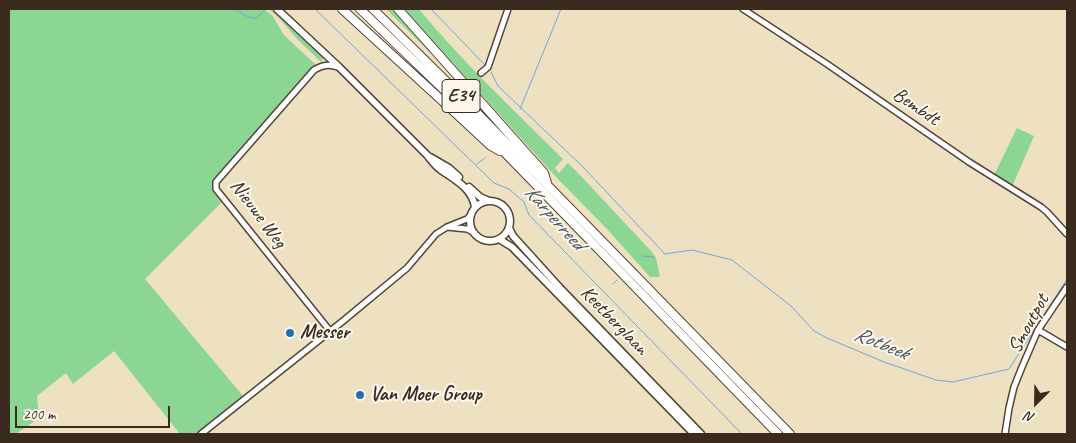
<!DOCTYPE html>
<style>
body{margin:0}
#map{position:relative;width:1076px;height:443px;overflow:hidden;background:#eee1c2;font-family:Caveat,sans-serif}
canvas{display:block}
.frame{position:absolute;inset:0;border:10px solid #3b2a1e;pointer-events:none}
.north{position:absolute;left:1011px;top:378px;width:50px;height:50px;-webkit-text-stroke:4px #fbf7ec;paint-order:stroke;rotate:203deg;font-size:14px;font-weight:700;line-height:20px;text-align:center;color:#3b2a1e}
.north::after{content:'';display:block;margin:auto;width:18px;height:22px;background:#3b2a1e;clip-path:polygon(50% 0,100% 100%,50% 72%,0 100%)}
.scale{position:absolute;left:15px;top:406px;width:155px;height:22px;box-sizing:border-box;border:2px solid #3b2a1e;border-top:0;padding-left:6px;font-size:15px;line-height:18px;white-space:nowrap;color:#3b2a1e;-webkit-text-stroke:4px #fbf7ec;paint-order:stroke}
</style>
<div id="map">
<canvas width="1076" height="443"></canvas>
<div class="frame"></div>
<div class="north">N</div>
<div class="scale">200 m</div>
</div>
<script>
const ctx = document.querySelector('canvas').getContext('2d');
ctx.lineJoin = 'round';
function paint(path, color) {
  ctx.fillStyle = color;
  ctx.fill(path, 'evenodd');
}
function stroke(path, color, width, dash) {
  ctx.strokeStyle = color;
  ctx.lineWidth = width;
  ctx.lineCap = dash ? 'butt' : 'round';
  ctx.setLineDash(dash || []);
  ctx.stroke(path);
}
function label(font, color, halo, rows, align = 'center') {
  ctx.font = font + ' Caveat,sans-serif';
  ctx.lineWidth = 4;
  ctx.setLineDash([]);
  ctx.textBaseline = 'middle';
  ctx.strokeStyle = halo;
  ctx.fillStyle = color;
  for (const [text, x, y, turn = 0] of rows) {
    ctx.save();
    ctx.translate(x, y);
    ctx.rotate((+turn || 0) * Math.PI / 180);
    ctx.textAlign = isNaN(turn) ? turn : align;
    if (halo) ctx.strokeText(text, 0, 0);
    ctx.fillText(text, 0, 0);
    ctx.restore();
  }
}
const green = new Path2D(`
 M9 9H264L272 15 284 35 316 65 212 181 214 193 222 202 145 279 243 396 196 434H180L114 351 73 384 66 373 37 396 39 418 16 434H9Z
 M269 9H271L323 58 321 62 297 39 280 19Z
 M386 9H395L453 75Z
 M404 9H419C463 63 514 110 563 159L555 168 559 173 568 163 580 175 652 252 656 258 660 277H650L607 229 556 177Z
 M1017 128 1034 136 1012 187 994 175Z`);
const stream = new Path2D(`
 M235 9C242 14 247 18 256 18L266 9
 M315 9 494 183 509 189 524 202 529 215 742 434
 M431 9 485 65
 M491 72 498 86 582 166 664 253
 M520 109 561 9
 M477 164 485 158
 M664 254 692 250 732 260 791 306 814 331 827 338 884 362 936 380 953 382 1009 369 1067 279
 M642 256 654 257
 M613 284 617 280`);
const minor = new Path2D(`
 M743 9 827 64 969 162 1041 207 1047 212 1067 234
 M481 73 488 67 508 9
 M447 227 467 229 473 232
 M1038 330 1067 347
 M330 331 216 189V182L314 70C323 65 328 64 338 67
 M201 434 343 321 407 268 436 234 447 227 467 219 470 216
 M1005 434 1009 408 1014 387 1022 367 1038 330 1067 287`);
const major = new Path2D(`
 M277 9 339 67 427 155C431 160 435 166 441 170 455 180 472 188 475 207
 M430 157 449 168 459 177
 M469 187 480 197 489 201
 M470 221a20 20 0 1 1 40 0a20 20 0 1 1-40 0Z
 M509 228 513 236 560 288 701 434
 M499 239 512 247 694 434`);
const highway = new Path2D(`
 M342 9 449 107 491 146 500 151
 M360 9 441 87 778 434
 M373 9 447 82 790 434
 M398 9 544 173 547 183`);
const markers = [
 [290,333,5,"#1f6fb2"],
 [360,395,5,"#1f6fb2"]
];
const shields = [
 [461,96,38]
];
const shieldNames = [
 ["E34",461,96]
];
const streetNames = [
 ["Bembdt",916,107,34],
 ["Nieuwe Weg",258,214,53],
 ["Keetberglaan",614,321,46],
 ["Smoutpot",1029,324,-61]
];
const poiNames = [
 ["Messer",300,333],
 ["Van Moer Group",370,395]
];
const waterNames = [
 ["Karperreed",554,218,48],
 ["Rotbeek",881,344,22]
];
paint(green, '#8bd693');
stroke(stream, '#69aadd', 1);
stroke(minor, '#564537', 8);
stroke(major, '#564537', 9);
stroke(highway, '#564537', 10);
stroke(minor, '#fff', 5);
stroke(major, '#fff', 6);
stroke(highway, '#fff', 8);
for (const [x, y, r, color] of markers) {
  const dot = new Path2D();
  dot.arc(x, y, r, 0, 2 * Math.PI);
  ctx.fillStyle = color;
  ctx.fill(dot);
  stroke(dot, '#fbf7ec', 2);
}
for (const [x, y, w] of shields) {
  const box = new Path2D();
  box.roundRect(x - w / 2, y - 16.5, w, 33, 4);
  ctx.fillStyle = '#fbf7ec';
  ctx.fill(box);
  stroke(box, '#3b2a1e', 1);
}
label('bold 19px', '#3b2a1e', null, shieldNames);
label('20px', '#3b2a1e', '#fbf7ec', streetNames);
label('bold 20px', '#3b2a1e', '#fbf7ec', poiNames, 'left');
label('italic 21px', '#4b5761', '#fbf7ec', waterNames);
</script>
